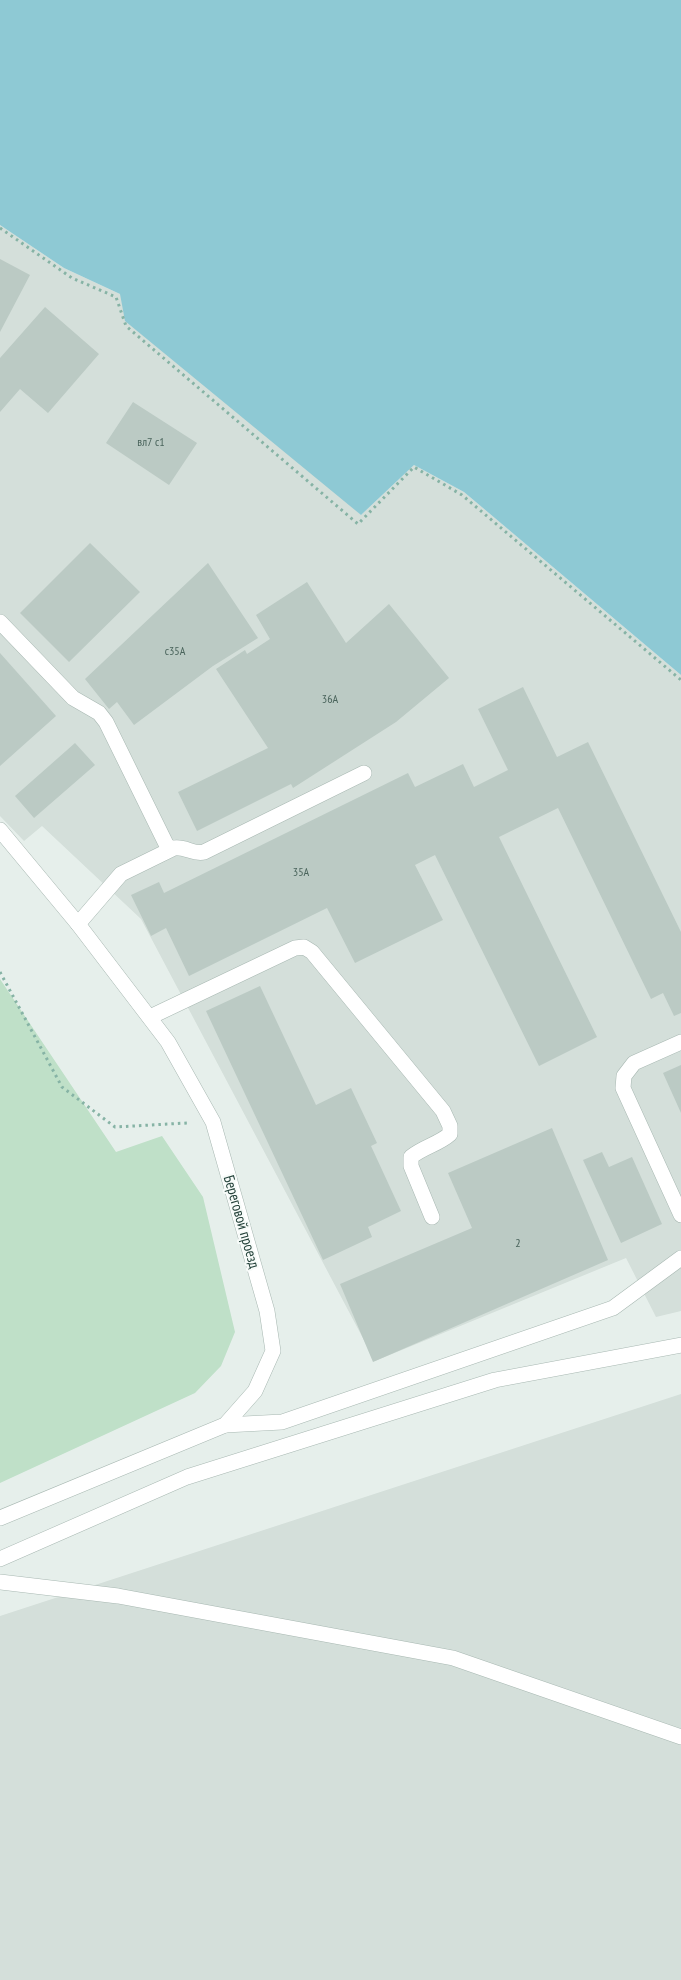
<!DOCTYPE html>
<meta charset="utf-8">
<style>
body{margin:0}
canvas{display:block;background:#e6efeb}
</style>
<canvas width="681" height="1980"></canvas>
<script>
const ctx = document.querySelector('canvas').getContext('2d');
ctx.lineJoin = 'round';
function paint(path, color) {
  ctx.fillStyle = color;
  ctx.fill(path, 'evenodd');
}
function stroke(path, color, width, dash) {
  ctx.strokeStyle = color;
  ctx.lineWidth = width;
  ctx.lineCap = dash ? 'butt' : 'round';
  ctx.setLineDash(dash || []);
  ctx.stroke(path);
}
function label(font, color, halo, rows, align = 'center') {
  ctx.font = font + ' "PT Sans Narrow",sans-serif';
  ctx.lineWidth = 4;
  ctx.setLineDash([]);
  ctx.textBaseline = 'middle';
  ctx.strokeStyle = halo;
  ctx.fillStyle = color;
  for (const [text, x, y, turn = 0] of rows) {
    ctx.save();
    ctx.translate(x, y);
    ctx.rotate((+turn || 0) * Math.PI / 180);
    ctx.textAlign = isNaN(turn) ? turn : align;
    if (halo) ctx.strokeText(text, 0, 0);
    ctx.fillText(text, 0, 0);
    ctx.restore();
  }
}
const built = new Path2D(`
 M0 225 64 268 120 294 361 515 414 465 464 492 681 675V1311L656 1317 626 1258 375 1361 141 919 42 826 24 841 0 816Z
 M681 1394V1980H0V1616Z`);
const green = new Path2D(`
 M0 979 116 1152 162 1136 203 1197 235 1332 221 1366 195 1393 0 1483Z`);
const water = new Path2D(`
 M0 0H681V675L464 492 414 465 361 515 125 321 120 294 64 268 0 225Z`);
const building = new Path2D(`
 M0 259 30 275 0 332Z
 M45 307 99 354 48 413 20 389 0 412V358Z
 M133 402 197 443 169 485 106 443Z
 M90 543 140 592 69 662 20 613Z
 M208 563 258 638 213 666 134 725 117 702 109 709 85 679Z
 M307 582 346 643 389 604 449 678 396 722 293 788 291 784 197 831 178 792 268 748 216 669 245 650 247 654 270 639 256 615Z
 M0 653 56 716 0 766Z
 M523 687 557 757 588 742 681 932V1013L674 1016 663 993 651 999 558 808 499 837 597 1037 539 1066 435 855 415 865 443 920 355 963 327 908 189 976 166 928 151 936 131 895 159 882 164 893 408 773 415 787 463 764 474 787 508 770 478 709Z
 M75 743 95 765 34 818 15 796Z
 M260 986 316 1105 351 1088 377 1143 371 1146 401 1211 368 1227 372 1237 323 1260 206 1011Z
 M681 1065V1113L663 1073Z
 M552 1128 608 1260 373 1362 340 1284 472 1228 448 1173Z
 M602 1152 609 1167 632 1157 662 1224 621 1243 583 1160Z`);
const path = new Path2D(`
 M0 228 72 278 116 297 126 326 358 524 414 467 462 495 681 680
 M0 972 62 1087 115 1127 187 1123`);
const lane = new Path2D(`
 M0 622 73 698 99 713 106 722 169 850
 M78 924 121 874 174 848C185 846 194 855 204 852L364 773
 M150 1017 295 948 304 947 312 952 443 1111 450 1126V1134C439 1144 423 1147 411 1157V1166L432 1217
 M681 1042 634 1063 624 1076 623 1088 681 1215
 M225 1425 282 1422 613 1308 681 1258
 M0 1559 187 1477 495 1380 681 1345
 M0 1582 118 1596 453 1658 681 1737`);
const street = new Path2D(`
 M0 830 78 924 168 1042 213 1122 267 1311 273 1351 255 1391 225 1425 0 1518`);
const numberNames = [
 ["вл7 с1",151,443],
 ["с35А",175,652],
 ["36А",330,700],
 ["35А",301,873],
 ["2",518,1244]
];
const streetNames = [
 ["Береговой проезд",241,1222,74]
];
paint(built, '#d4dfda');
paint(green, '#bfe0c8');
paint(water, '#8ec9d4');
paint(building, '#bbcac4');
stroke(lane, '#a8b8b2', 16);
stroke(street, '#a8b8b2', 16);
stroke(path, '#86b3a5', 3, [2.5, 4]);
stroke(lane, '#fff', 15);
stroke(street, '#fff', 15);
label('12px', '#4a645c', null, numberNames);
label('15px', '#24423a', '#f7fbf9', streetNames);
</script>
